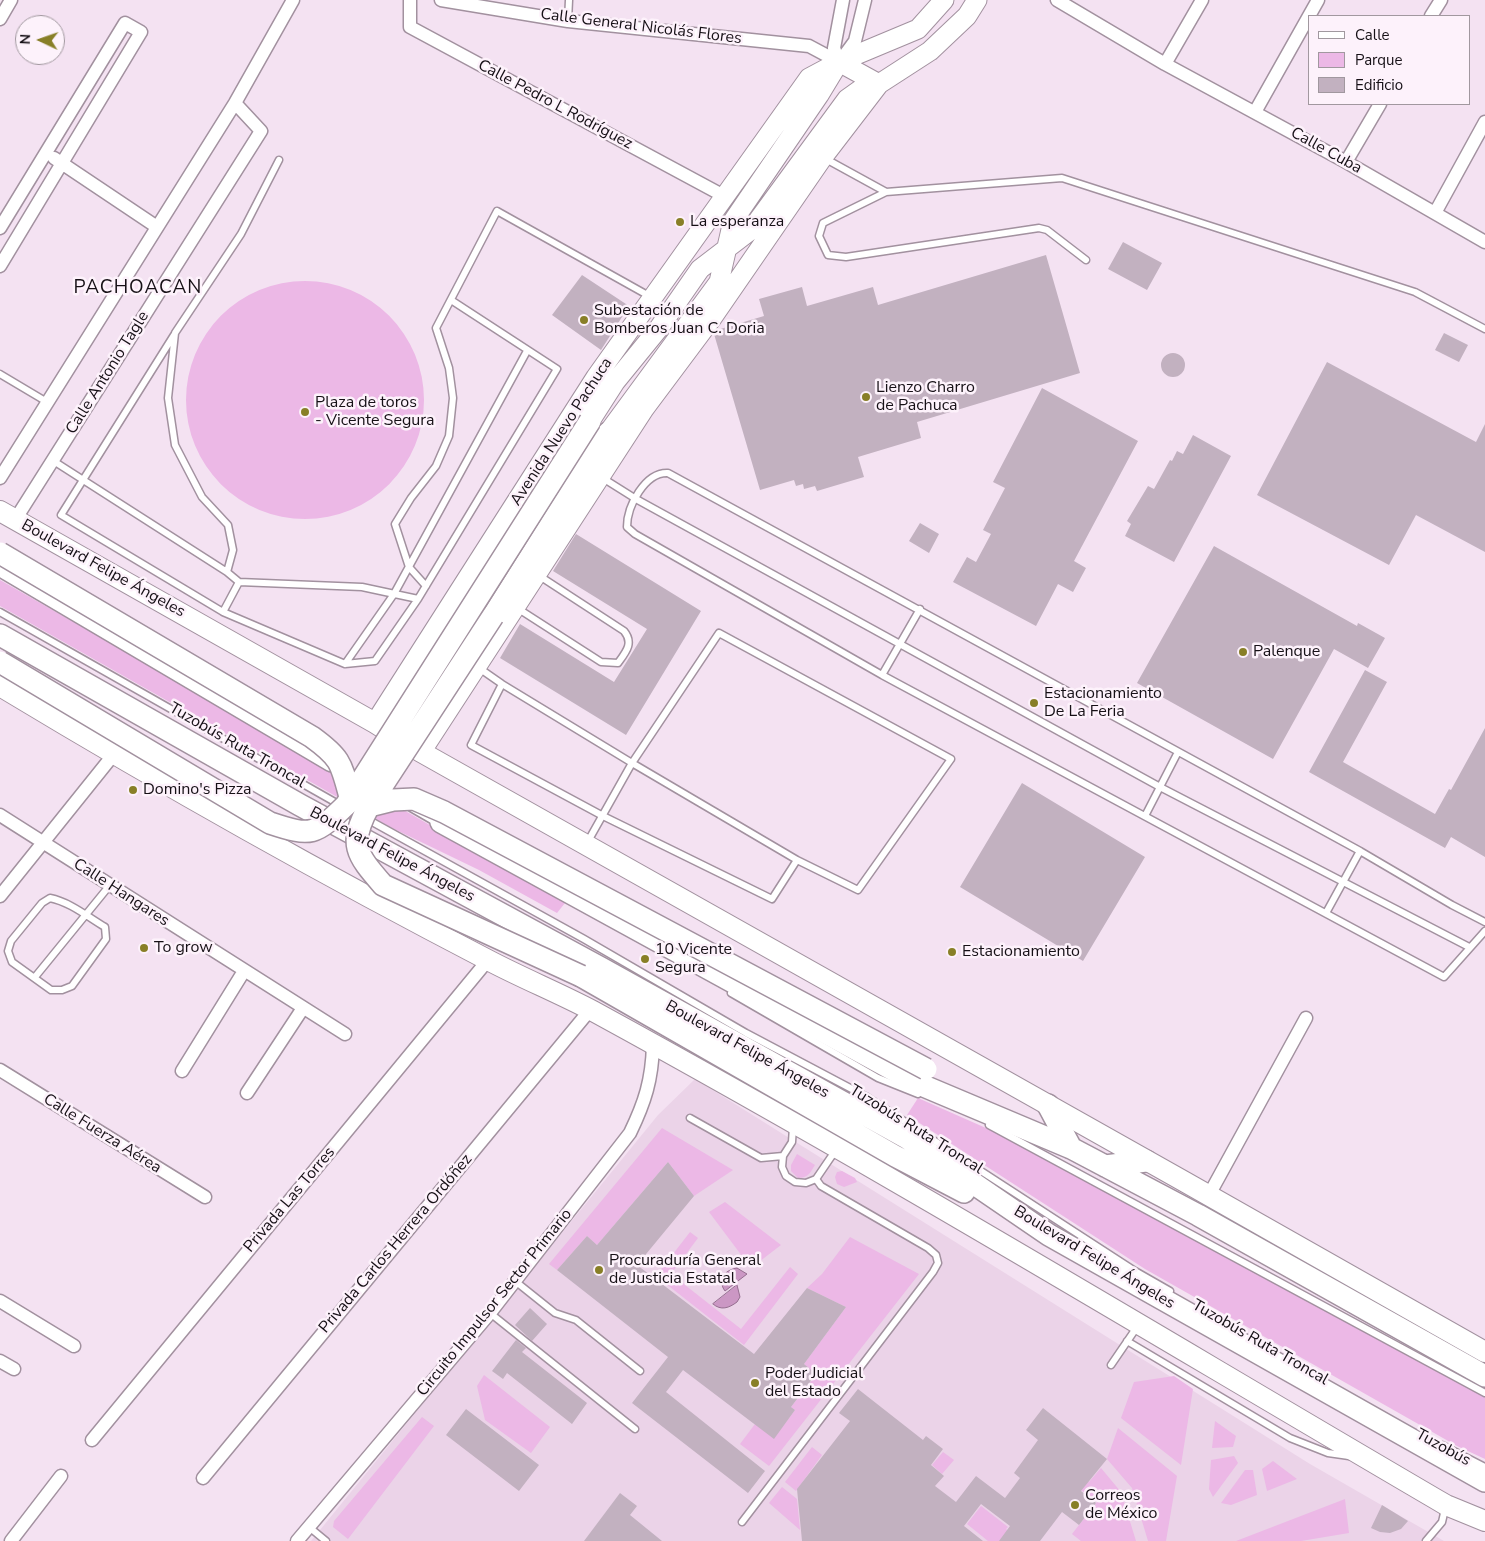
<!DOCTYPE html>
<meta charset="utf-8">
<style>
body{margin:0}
#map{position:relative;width:1485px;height:1541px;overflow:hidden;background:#f4e2f2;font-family:"Nunito Sans",sans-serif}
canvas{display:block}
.legend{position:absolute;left:1308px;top:15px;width:162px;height:90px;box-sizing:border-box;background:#fdf2fb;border:1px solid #a1989f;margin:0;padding:6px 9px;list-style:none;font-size:15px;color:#161016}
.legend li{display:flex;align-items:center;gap:10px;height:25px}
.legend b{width:25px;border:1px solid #a1989f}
.north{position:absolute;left:15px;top:15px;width:50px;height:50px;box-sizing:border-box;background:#fdf2fb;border:1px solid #a1989f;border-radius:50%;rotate:273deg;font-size:14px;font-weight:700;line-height:20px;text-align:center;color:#161016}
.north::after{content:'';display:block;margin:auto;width:18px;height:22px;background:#887f27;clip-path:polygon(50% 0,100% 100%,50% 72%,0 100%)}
</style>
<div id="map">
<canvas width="1485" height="1541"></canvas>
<ul class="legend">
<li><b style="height:6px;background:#fff"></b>Calle</li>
<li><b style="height:14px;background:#ecb8e6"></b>Parque</li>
<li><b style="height:14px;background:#c2b1c0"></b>Edificio</li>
</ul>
<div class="north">N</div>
</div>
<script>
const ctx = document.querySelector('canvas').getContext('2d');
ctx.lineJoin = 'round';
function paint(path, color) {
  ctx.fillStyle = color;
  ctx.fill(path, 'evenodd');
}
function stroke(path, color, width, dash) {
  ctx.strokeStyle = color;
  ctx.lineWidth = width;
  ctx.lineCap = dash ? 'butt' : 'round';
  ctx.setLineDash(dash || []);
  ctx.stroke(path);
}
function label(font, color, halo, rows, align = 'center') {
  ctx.font = font + ' "Nunito Sans",sans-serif';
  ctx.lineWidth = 5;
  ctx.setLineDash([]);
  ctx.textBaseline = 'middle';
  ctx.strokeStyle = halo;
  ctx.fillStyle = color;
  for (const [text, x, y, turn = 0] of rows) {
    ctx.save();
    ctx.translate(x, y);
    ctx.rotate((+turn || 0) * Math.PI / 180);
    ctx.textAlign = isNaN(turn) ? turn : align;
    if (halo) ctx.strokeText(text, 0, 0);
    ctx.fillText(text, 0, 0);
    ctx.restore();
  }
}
const built = new Path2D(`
 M695 1079 1310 1464 1444 1541H311L658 1115Z`);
const green = new Path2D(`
 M186 400a119 119 0 1 1 238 0a119 119 0 1 1-238 0Z
 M0 580 486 857 565 903 557 913 479 870 392 828 0 606Z
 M918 1098 995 1132 1482 1395 1485 1397V1459L1457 1446 1145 1269 907 1115Z
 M662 1128 733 1170 694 1196 668 1162 597 1245 587 1236 557 1270 549 1264Z
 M797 1154 815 1165C810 1173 808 1178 798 1178L791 1171V1165Z
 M842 1171 855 1178 857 1182 844 1187 837 1184 835 1177 837 1172Z
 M725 1202 781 1245 751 1268 709 1212Z
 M690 1232 698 1238 671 1274 741 1329 790 1267 798 1274 744 1345 656 1276Z
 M850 1237 919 1274 769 1466 740 1444 755 1424 774 1438 795 1410 791 1407 816 1375 804 1364 846 1307 807 1288 822 1274Z
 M484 1375 550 1427 531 1453 485 1420 477 1386Z
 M1174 1376 1193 1389 1181 1465 1121 1418 1134 1382Z
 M422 1417 434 1426 348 1539 333 1527 334 1521Z
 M1215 1421 1236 1436 1233 1447 1212 1448Z
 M1118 1428 1177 1476 1166 1541H1148L1132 1488 1107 1459Z
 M812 1447 822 1455 796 1491 785 1482Z
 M943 1452 954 1460 942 1474 932 1465Z
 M1051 1452 1089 1482 1101 1468 1121 1492 1136 1541H1081L1072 1534 1097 1502 1044 1462Z
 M1234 1456 1238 1463 1213 1497 1209 1489 1211 1460Z
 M1273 1461 1297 1479 1267 1491 1262 1469Z
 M1245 1470H1253L1257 1495 1231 1505 1221 1503Z
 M782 1487 797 1499 800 1530 769 1503Z
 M1345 1499 1349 1533 1301 1541H1236Z
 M981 1506 1008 1527 1006 1529 1014 1536 1010 1541H988L967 1524Z`);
const water = new Path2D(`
 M737 1268 747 1274 725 1291C717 1280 724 1270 737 1268Z
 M737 1285 740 1297 737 1302C729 1308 721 1311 713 1304Z`);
const building = new Path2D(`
 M1123 242 1162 263 1147 290 1108 269Z
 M1046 255 1080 373 917 422 921 438 858 457 864 477 817 491 815 486 804 489 803 484 796 486 794 480 760 490 714 334 717 330 764 316 759 299 802 287 807 306 873 287 878 305Z
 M582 275 629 306 601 350 552 315Z
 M1444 333 1468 345 1459 362 1435 350Z
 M1161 365a12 12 0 1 1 24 0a12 12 0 1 1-24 0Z
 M1327 362 1476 442 1485 424V552L1416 515 1389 565 1257 495Z
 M1042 388 1138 441 1074 561 1086 568 1073 592 1058 584 1036 626 953 582 967 557 976 562 991 534 983 530 1005 488 993 482Z
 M1193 435 1231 456 1174 562 1125 536 1131 524 1127 521 1148 486 1154 489 1170 460 1172 461 1177 451 1183 454Z
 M920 523 939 534 929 553 909 541Z
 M576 534 701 611 626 735 500 658 520 624 614 682 647 629 553 571Z
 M1214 546 1357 626 1358 623 1385 638 1368 668 1334 649 1273 759 1137 683Z
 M1365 670 1387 682 1343 762 1435 814 1449 789 1451 790 1485 728V857L1451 837 1445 848 1309 772Z
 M1022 783 1145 857 1083 961 960 887Z
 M668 1162 694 1196 637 1265 754 1354 807 1288 846 1307 804 1364 816 1374 791 1407 795 1410 774 1439 683 1370 666 1392 765 1471 748 1493 632 1403 668 1357 557 1270 587 1236 597 1245Z
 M530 1308 547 1324 532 1341 515 1325Z
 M516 1340 526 1348 522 1352 587 1403 572 1424 507 1373 503 1379 492 1371Z
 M858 1389 923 1440 926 1436 943 1449 931 1465 944 1476 935 1486 956 1502 976 1476 1005 1498 1020 1478 1014 1473 1038 1440 1026 1430 1043 1408 1107 1459 1081 1491 1096 1503 1079 1525 1062 1512 1040 1541H999L1010 1526 981 1504 964 1526 983 1541H802L797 1489 850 1421 839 1413Z
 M466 1409 539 1465 519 1491 446 1435Z
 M620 1493 637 1506 630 1515 662 1541H584Z
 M1382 1505 1408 1521 1401 1529 1390 1533 1380 1532 1371 1528Z`);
const service = new Path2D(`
 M568 21 569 0
 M824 158 886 192 1062 178 1415 292 1485 329
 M279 160 241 234 175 333 168 398 175 445 202 497 228 525 233 550 227 572 239 582 362 587 418 599
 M886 192 823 223 819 236 828 255 846 257 1039 228 1047 230 1086 260
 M174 335 61 515 223 612 239 582
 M0 374 47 402
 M52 460 227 572
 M601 477 636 499 1160 787 1469 947
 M426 586 409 567 395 524 411 498 436 466 449 436 453 398 449 368 436 328 497 211 651 297
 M517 608 601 662 618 663C626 652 634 643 624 631L538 575
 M0 612 340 805
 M223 612 345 664 375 661 418 599 557 369 451 300
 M345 664 394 594 527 351
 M479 668 502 684 632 763 719 633 951 759 858 890 797 860 772 899 603 816 471 745 502 684
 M882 675 920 609
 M411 808 437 823
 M1145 816 1178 752
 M367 819 584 939 746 1033 867 1097 1135 1271 1170 1291
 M587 843 632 763 797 860
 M50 898C70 902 88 917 105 927L106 939 72 986 62 990H51L12 962 8 951 11 941 42 903Z
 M1326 913 1360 851
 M1485 922 1452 905 1360 851 668 473C645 472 627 506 627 527L635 534 882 675 1444 977 1485 931
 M35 977 110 885
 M731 993 878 1078 918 1094
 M690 1118 761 1158 783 1156
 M989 1125 1485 1393
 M793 1127 792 1142 783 1156 782 1167 786 1176 795 1182 806 1183 816 1179 831 1157 837 1151
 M515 1281 555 1313 576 1320 640 1371
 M490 1313 635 1429
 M1127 1341 1290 1438 1328 1453 1349 1456
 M1111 1365 1137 1327
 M1442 1445 1485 1467
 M742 1522 933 1272 938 1263 936 1255 928 1248 821 1186 816 1179
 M309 1527 326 1541
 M1426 1541 1442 1522 1445 1509`);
const minor = new Path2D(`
 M410 0V27L724 196
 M441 0 568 21 809 46 839 62
 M1057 0 1165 64 1346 162 1485 242
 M1309 16 1318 0
 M1431 16 1441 0
 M0 19 11 0
 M841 60 855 41 865 0
 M839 62 834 48 843 0
 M1165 64 1202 0
 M1255 112 1309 16
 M54 158 157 227
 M1346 162 1380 104
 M1435 213 1485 122
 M0 228 125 23 141 32 0 266
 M0 478 235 103 293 0
 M15 520 261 131 235 103
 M0 815 345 1034
 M0 896 114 754
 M0 1070 205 1197
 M182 1071 244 971
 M247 1093 303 1008
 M1209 1195 1306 1018
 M0 1301 74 1346
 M0 1361 14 1369
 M92 1440 488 960
 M203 1478 590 1010
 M11 1541 61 1476
 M297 1541 490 1313 630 1133C645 1102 652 1080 653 1045`);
const secondary = new Path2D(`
 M839 62 879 84
 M590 421 615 382 659 328 700 269 751 230 847 99 861 89 879 84 930 51 967 16 977 0
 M608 433 719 282 733 221 819 95 839 62
 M375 723 596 377 809 78 839 62 918 29 944 0
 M421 752 644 409 712 318 823 157 879 84`);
const primary = new Path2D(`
 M0 511 375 723 421 752C777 951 1131 1151 1485 1352
 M0 686C159 782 322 874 488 960 522 978 559 993 593 1011 881 1168 1162 1339 1446 1505L1485 1521`);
const trunk = new Path2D(`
 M0 565 332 761
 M493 616 608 433
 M0 635 300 805 601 968 907 1138 1049 1235 1485 1481
 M441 822 919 1084 1071 1148 1198 1215 1485 1376
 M581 976 895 1156 964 1192
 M1048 1105 1071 1148
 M1105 1166 1146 1161`);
const trunkBridge = new Path2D(`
 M0 553 312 737C341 758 341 763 350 797
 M493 616 369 806C348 844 356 854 383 885L581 976
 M0 662 270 823C312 837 315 835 346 805L590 421
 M369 806 393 800 414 799 444 812 926 1069`);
const markers = [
 [680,222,5,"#887f27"],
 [584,320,5,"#887f27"],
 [866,397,5,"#887f27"],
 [305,412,5,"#887f27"],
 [1243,652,5,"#887f27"],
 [1034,703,5,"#887f27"],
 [133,790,5,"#887f27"],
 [144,948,5,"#887f27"],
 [952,952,5,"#887f27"],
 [645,959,5,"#887f27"],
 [599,1270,5,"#887f27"],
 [755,1383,5,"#887f27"],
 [1075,1505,5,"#887f27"]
];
const streetNames = [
 ["Calle General Nicolás Flores",641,27,7],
 ["Calle Pedro L Rodríguez",555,105,28],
 ["Calle Cuba",1326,151,29],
 ["Calle Antonio Tagle",108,373,-58],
 ["Avenida Nuevo Pachuca",562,432,-57],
 ["Boulevard Felipe Ángeles",103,569,29],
 ["Tuzobús Ruta Troncal",237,746,30],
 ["Boulevard Felipe Ángeles",392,855,28],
 ["Calle Hangares",121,893,33],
 ["Boulevard Felipe Ángeles",747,1050,29],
 ["Tuzobús Ruta Troncal",916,1130,32],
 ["Calle Fuerza Aérea",102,1134,32],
 ["Privada Las Torres",290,1200,-50],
 ["Privada Carlos Herrera Ordóñez",396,1244,-50],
 ["Boulevard Felipe Ángeles",1094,1258,31],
 ["Circuito Impulsor Sector Primario",495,1303,-51],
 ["Tuzobús Ruta Troncal",1260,1343,30],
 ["Tuzobús",1443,1448,29]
];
const poiNames = [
 ["La esperanza",690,222],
 ["Subestación de",594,311],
 ["Bomberos Juan C. Doria",594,329],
 ["Lienzo Charro",876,388],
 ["de Pachuca",876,406],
 ["Plaza de toros",315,403],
 ["- Vicente Segura",315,421],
 ["Palenque",1253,652],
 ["Estacionamiento",1044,694],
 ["De La Feria",1044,712],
 ["Domino's Pizza",143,790],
 ["To grow",154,948],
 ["10 Vicente",655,950],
 ["Segura",655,968],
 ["Estacionamiento",962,952],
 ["Procuraduría General",609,1261],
 ["de Justicia Estatal",609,1279],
 ["Poder Judicial",765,1374],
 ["del Estado",765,1392],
 ["Correos",1085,1496],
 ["de México",1085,1514]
];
const quarterNames = [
 ["PACHOACAN",138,288]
];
paint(built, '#ebd3e8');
paint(green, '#ecb8e6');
paint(water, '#cb97c4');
stroke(water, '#956e90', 1);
paint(building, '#c2b1c0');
stroke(service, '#a2919f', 9);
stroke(minor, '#a2919f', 15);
stroke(secondary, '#a2919f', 21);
stroke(primary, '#a2919f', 22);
stroke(trunk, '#a2919f', 24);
stroke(service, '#fff', 6);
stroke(minor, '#fff', 12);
stroke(secondary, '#fff', 19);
stroke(primary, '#fff', 20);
stroke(trunk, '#fff', 21);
stroke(trunkBridge, '#a2919f', 24, []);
stroke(trunkBridge, '#fff', 21);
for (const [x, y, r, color] of markers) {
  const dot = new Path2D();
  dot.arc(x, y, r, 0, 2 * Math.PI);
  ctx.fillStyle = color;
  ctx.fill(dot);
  stroke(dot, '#fdf2fb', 2);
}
label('16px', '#161016', '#fdf2fb', streetNames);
label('16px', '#161016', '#fdf2fb', poiNames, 'left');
ctx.letterSpacing = '1px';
label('19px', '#161016', '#fdf2fb', quarterNames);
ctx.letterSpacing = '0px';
</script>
